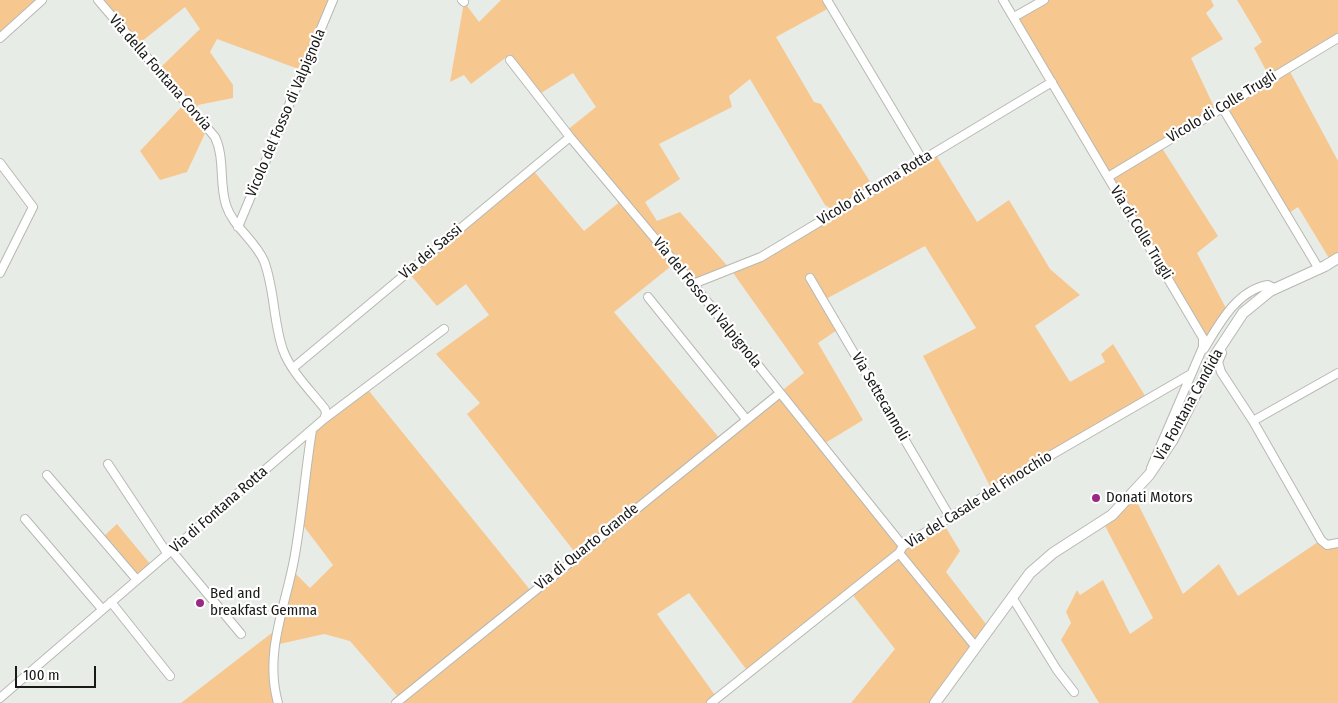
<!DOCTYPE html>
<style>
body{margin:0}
#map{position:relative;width:1338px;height:703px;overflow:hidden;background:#e8ece6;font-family:"Fira Sans Condensed",sans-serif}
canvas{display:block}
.scale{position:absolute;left:15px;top:666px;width:81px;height:22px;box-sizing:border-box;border:2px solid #191a18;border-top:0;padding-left:6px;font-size:15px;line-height:18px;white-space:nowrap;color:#191a18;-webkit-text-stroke:4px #fff;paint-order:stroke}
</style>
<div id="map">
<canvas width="1338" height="703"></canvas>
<div class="scale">100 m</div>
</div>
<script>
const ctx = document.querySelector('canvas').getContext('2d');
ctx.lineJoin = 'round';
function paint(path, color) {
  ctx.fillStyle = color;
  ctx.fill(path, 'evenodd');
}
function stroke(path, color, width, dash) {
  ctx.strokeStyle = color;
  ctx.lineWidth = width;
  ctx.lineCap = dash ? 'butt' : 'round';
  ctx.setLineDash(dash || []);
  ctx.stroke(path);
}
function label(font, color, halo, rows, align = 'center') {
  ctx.font = font + ' "Fira Sans Condensed",sans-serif';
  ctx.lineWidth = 4.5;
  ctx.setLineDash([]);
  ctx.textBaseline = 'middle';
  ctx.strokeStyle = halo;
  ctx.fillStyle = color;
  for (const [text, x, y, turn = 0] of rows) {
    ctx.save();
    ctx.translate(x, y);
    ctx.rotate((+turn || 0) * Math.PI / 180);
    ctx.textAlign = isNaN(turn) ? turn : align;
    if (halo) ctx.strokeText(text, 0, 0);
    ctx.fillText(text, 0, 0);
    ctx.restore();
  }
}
const green = new Path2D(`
 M0 0H42L0 38Z
 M98 0H333L304 71 217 39 210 52 233 85V98L198 105 195 113 208 127 187 172 160 180 140 151 186 102 158 70 200 29 185 7 136 46Z
 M501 0H827L831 7 776 37 814 102 821 104 874 188 934 152 977 222 1009 200 1050 269 1080 295 1035 326 1070 382 1105 362 1101 354 1113 344 1147 399 992 490 923 356 976 328 925 246 824 300 840 328 818 343 863 420 822 445 903 546 942 521 960 551 946 572 989 628 935 703H851L895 649 852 594 749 673 689 593 657 614 717 698 711 703H396L400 699 350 641 324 634 275 645 292 570 310 588 333 565 299 520 312 430 324 419 369 391 531 591 577 555 467 414 480 403 436 354 489 315 466 284 437 306 408 272 532 169 584 231 622 200 566 131 596 107 573 73 538 95 508 56 471 84 464 75 450 82 464 2 479 22ZM750 79 825 205 835 211 731 270 680 212 657 221 645 202 680 179 659 144 732 107 729 96ZM675 263 693 284 731 270 804 373 721 440 614 312Z
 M1044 0H1211L1214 6 1206 13 1223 39 1191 58 1216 111 1160 145 1218 236 1197 253 1228 312 1204 340 1014 17Z
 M1237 0H1338V38L1288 68 1338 161V258L1332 263 1298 207 1286 215 1222 107 1270 78 1254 48 1262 42Z
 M1133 494 1183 594 1219 564 1238 596 1321 540 1338 543V703H1099L1061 640 1071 623 1066 612 1077 590 1080 595 1103 580 1130 634 1153 618 1103 522Z
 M117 524 151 565 138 576 104 536Z
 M273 632 271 676 274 703H181Z`);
const minor = new Path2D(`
 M98 0 215 137C225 158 219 183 226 205 233 227 255 240 264 261 275 290 273 322 283 350 291 372 311 391 325 409L326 414 324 419
 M462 0 464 2
 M827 0 922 159
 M1003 0 1203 338V347L1151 468
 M1014 17 1044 0
 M0 38 42 0
 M510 60 570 137 693 284 903 546
 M1222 107 1319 269
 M0 163 33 207 0 273
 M1108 177 1338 38
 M238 227 333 0
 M810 278 950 517
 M693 284 761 257 1052 82
 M648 297 746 419
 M1204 349C1219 324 1237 290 1268 285L1274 288
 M1222 353 1218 362 1221 372 1253 421 1321 540 1327 545 1338 543
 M293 368 570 137
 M1253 421 1338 373
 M108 464 167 553
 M47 475 137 580
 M25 519 102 609
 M171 550 241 634
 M899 553 975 646
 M1012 597 1057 670 1074 692
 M111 602 170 676
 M0 698 324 419 444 329
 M278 703C264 653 285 608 294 560 302 517 305 473 312 430
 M396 703 780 393
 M711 703 899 553 903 546 1053 454 1191 374`);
const major = new Path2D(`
 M935 703 1030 573 1053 553 1112 515 1149 475 1172 441 1216 354 1243 313 1270 291 1325 266 1338 258`);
const markers = [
 [1096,498,5,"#9d2884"],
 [200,603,5,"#9d2884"]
];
const streetNames = [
 ["Via della Fontana Corvia",160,73,49],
 ["Vicolo di Colle Trugli",1222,107,-31],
 ["Vicolo del Fosso di Valpignola",286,113,-67],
 ["Vicolo di Forma Rotta",875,188,-31],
 ["Via di Colle Trugli",1141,233,59],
 ["Via dei Sassi",431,252,-40],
 ["Via del Fosso di Valpignola",707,303,51],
 ["Via Settecannoli",880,397,60],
 ["Via Fontana Candida",1189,405,-61],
 ["Via del Casale del Finocchio",979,500,-32],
 ["Via di Fontana Rotta",219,510,-41],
 ["Via di Quarto Grande",587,547,-39]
];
const poiNames = [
 ["Donati Motors",1106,498],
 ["Bed and",210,594],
 ["breakfast Gemma",210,611]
];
paint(green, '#f7c790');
stroke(minor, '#b6b9b3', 10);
stroke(major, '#b6b9b3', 12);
stroke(minor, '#fff', 8);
stroke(major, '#fff', 10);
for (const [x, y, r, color] of markers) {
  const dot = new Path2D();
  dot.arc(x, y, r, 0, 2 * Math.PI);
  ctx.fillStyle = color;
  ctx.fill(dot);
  stroke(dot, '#fff', 2);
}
label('15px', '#191a18', '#fff', streetNames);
label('15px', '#191a18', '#fff', poiNames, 'left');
</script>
